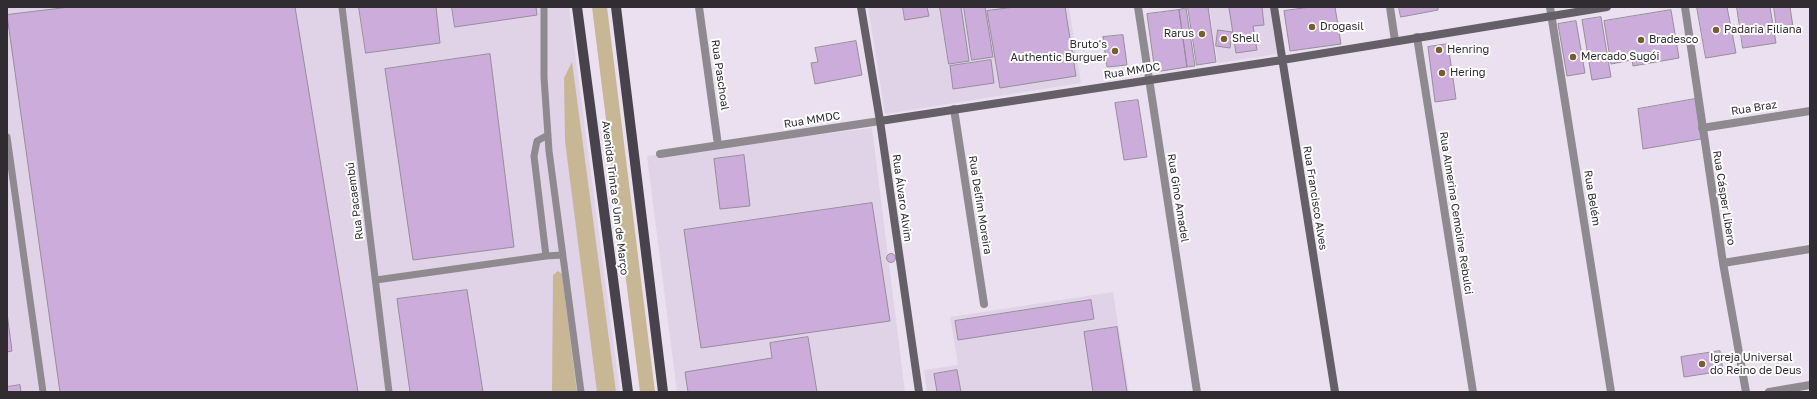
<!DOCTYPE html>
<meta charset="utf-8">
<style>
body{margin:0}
#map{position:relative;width:1817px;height:399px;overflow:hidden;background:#eae0ef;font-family:"Golos Text",sans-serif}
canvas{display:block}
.frame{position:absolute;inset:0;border:8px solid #302c32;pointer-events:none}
</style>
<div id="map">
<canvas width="1817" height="399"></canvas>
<div class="frame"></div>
</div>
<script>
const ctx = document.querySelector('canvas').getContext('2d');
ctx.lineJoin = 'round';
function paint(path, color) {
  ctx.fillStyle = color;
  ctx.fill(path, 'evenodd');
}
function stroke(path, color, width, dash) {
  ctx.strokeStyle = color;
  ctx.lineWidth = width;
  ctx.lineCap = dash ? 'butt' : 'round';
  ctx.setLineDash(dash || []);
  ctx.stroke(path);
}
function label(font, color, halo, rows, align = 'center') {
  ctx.font = font + ' "Golos Text",sans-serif';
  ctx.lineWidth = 4;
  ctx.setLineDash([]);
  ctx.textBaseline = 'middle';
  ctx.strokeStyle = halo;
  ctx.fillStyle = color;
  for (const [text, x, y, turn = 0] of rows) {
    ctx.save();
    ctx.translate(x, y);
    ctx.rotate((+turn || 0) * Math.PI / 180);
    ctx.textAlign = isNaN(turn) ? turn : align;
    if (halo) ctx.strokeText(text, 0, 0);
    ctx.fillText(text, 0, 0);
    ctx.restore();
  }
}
const built = new Path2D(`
 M7 7H569L620 392H7Z
 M868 7H1069L1081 83 885 114Z
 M1209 7H1270L1277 54 1218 63Z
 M872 128 905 392H677L647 156Z
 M1113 292 1129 392H927L924 370 958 365 950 317Z`);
const green = new Path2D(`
 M592 7H607L655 392H640Z
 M572 62 616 392H597L565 141 564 78Z
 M558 271 562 274 577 392H552L553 275Z`);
const building = new Path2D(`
 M70 7H295L358 392H60L7 15Z
 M359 7H436L440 43 366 53Z
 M452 7H536L537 15 455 27Z
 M903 7H927L929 16 905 20Z
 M940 7H961L969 61 949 64Z
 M964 7H985L993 57 972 60Z
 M1015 7H1065L1076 76 1000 88 987 11Z
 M1188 7H1208L1216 62 1197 65Z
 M1235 7H1262L1264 25 1253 26 1257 50 1236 53 1229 8Z
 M1311 7H1335L1341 44 1290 51 1284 11Z
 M1399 7H1438V10L1401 17Z
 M1697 7H1727L1736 53 1706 58Z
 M1737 7H1770L1776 43 1743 48Z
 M1774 7H1790L1793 27 1777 29Z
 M1186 8 1195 66 1187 67 1179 10Z
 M1179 10 1187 67 1155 72 1147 14Z
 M1671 10 1679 58 1633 66 1632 60 1611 64 1604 21Z
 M1601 17 1611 77 1592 80 1582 20Z
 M1576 21 1585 73 1567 76 1558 24Z
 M1218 30 1232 32 1230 48 1216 46Z
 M1123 35 1127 65 1107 67 1103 37Z
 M856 41 862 75 815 84 811 63 818 62 815 48Z
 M1448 44 1456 99 1435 102 1428 47Z
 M490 54 514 247 413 260 385 69Z
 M991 60 994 83 953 89 950 66Z
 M1695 99 1701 139 1643 149 1638 109Z
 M1138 100 1147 157 1124 160 1115 103Z
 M744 155 750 206 720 209 714 159Z
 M872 203 890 321 701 348 684 230Z
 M886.5 258a4.5 4.5 0 1 1 9 0a4.5 4.5 0 1 1-9 0Z
 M467 290 483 392H410L397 299Z
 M1091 300 1094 319 958 340 955 321Z
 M7 313 12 351 7 352Z
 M1117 327 1127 392H1093L1084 332Z
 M808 337 817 392H688L685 372 772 358 770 343Z
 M1720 351 1723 371 1684 377 1681 357Z
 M957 370 961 392H937L934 374Z
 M20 385 21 392H7V387Z`);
const lane = new Path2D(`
 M342 7 389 392
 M544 7V77L549 151 581 392
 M548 135 537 141 534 156 546 256 562 255
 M7 137 43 392
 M376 280 546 256`);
const street = new Path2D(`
 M699 7 718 145
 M1138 7 1197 392
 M1390 7 1395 41
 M1550 7 1611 392
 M1685 7 1723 263 1746 392
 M1417 37 1473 392
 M954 109 984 304
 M1702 128 1810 111
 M660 154 880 121
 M1723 263 1810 249
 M1769 392 1810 385`);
const secondary = new Path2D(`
 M861 7 880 121 919 392
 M1274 7 1335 392
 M880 121 1282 60 1607 7`);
const primary = new Path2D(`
 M577 7 628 392
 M616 7 663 392`);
const markers = [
 [1312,27,4,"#755f2f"],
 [1716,30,4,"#755f2f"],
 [1202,34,4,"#755f2f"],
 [1224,39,4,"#755f2f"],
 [1641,40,4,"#755f2f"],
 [1439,50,4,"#755f2f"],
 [1115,51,4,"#755f2f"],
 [1573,57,4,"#755f2f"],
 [1442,73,4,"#755f2f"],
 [1702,364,4,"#755f2f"]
];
const poiNames = [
 ["Drogasil",1320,27],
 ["Padaria Filiana",1724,30],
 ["Rarus",1194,34,"right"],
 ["Shell",1232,39],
 ["Bradesco",1649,40],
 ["Bruto's",1107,45,"right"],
 ["Authentic Burguer",1107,58,"right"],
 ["Henring",1447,50],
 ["Mercado Sugói",1581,57],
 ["Hering",1450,73],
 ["Igreja Universal",1710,358],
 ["do Reino de Deus",1710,371]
];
const streetNames = [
 ["Rua MMDC",1132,71,-9],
 ["Rua Paschoal",720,75,82],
 ["Rua Braz",1754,108,-9],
 ["Rua MMDC",812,120,-9],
 ["Avenida Trinta e Um de Março",615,198,83],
 ["Rua Álvaro Alvim",902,198,82],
 ["Rua Gino Amadel",1178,198,81],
 ["Rua Francisco Alves",1315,198,81],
 ["Rua Belém",1592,198,81],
 ["Rua Cásper Libero",1724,198,81],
 ["Rua Pacaembú",355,201,-97],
 ["Rua Delfim Moreira",980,205,81],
 ["Rua Almerina Cemoline Rebulci",1456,213,81]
];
paint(built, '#e0d3e7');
paint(green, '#c8b795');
paint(building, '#cbacda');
stroke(building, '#978e9c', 1);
stroke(lane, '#8e8a90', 7);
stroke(street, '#8e8a90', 8);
stroke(secondary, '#655f68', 8);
stroke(primary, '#48424c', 10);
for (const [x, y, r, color] of markers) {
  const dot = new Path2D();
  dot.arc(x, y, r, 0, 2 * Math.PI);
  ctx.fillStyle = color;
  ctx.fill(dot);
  stroke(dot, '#fff', 1.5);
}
label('11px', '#302c32', '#fff', poiNames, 'left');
label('11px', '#302c32', '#fff', streetNames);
</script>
